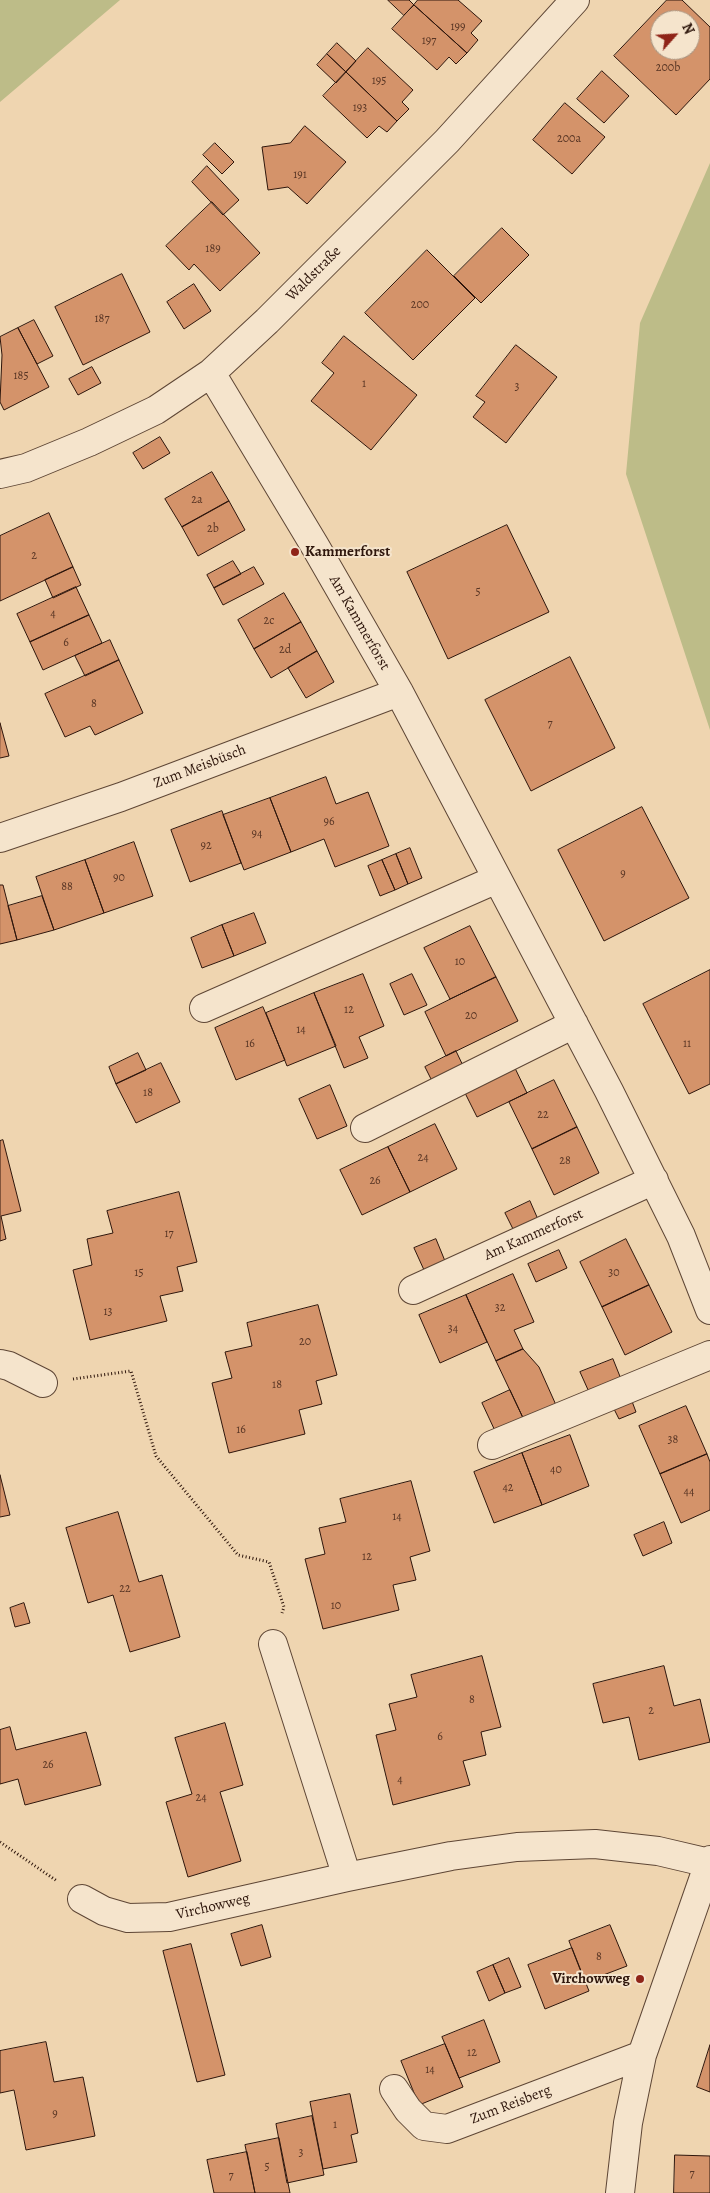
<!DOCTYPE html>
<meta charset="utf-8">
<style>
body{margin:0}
#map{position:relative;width:710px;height:2193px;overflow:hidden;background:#efd5b0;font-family:Alegreya,serif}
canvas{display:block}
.north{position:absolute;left:650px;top:10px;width:50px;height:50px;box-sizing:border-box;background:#f5e4cc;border:1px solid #a5927f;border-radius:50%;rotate:64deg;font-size:14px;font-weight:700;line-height:20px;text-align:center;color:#2e160c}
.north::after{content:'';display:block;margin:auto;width:18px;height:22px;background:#8f2418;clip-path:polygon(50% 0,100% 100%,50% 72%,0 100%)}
</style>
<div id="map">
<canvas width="710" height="2193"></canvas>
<div class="north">N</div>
</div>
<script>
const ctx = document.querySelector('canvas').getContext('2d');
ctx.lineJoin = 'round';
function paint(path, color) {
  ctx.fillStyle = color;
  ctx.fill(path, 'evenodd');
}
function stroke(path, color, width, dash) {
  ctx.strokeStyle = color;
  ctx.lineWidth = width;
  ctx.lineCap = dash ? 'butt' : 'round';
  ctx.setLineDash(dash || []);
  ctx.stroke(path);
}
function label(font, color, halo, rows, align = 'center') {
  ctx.font = font + ' Alegreya,serif';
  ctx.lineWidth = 4;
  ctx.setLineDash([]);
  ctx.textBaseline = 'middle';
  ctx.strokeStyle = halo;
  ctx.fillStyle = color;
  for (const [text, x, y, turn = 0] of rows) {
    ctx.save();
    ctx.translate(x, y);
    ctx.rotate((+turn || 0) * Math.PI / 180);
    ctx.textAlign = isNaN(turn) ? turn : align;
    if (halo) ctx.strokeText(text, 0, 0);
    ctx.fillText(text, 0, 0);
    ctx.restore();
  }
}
const green = new Path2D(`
 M0 0H120L0 102Z
 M710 163V730L626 474 640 323Z`);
const building = new Path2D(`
 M388 0H409L414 5 404 15Z
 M418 0H458L482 21 471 33 478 40 467 53 414 5Z
 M667 0H682L710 27V79L676 115 614 56ZM660 20H690V50H660Z
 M414 5 467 53 456 64 449 57 437 70 392 29Z
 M337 43 356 61 346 72 327 54Z
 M368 48 413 90 402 102 409 109 397 121 346 72Z
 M327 54 346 72 336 83 317 65Z
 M602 71 629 96 604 123 577 99Z
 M346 72 397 121 387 132 379 126 367 138 323 96Z
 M565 103 605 137 572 174 533 140Z
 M305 126 346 162 307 204 288 187 268 190 262 147 290 143Z
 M215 143 234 162 222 174 203 155Z
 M207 166 239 200 223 215 192 182Z
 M212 202 260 253 220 291 194 264 189 270 166 246Z
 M502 228 529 255 481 303 454 276Z
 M427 250 475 298 413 360 365 313Z
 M122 274 150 332 83 365 55 307Z
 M194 284 211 311 184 329 167 302Z
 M34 320 53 356 37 364 18 328Z
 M18 328 49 387 4 410 0 402 2 355 0 337Z
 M344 336 417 395 371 450 311 401 334 373 322 363Z
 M516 345 557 377 506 443 473 417 485 402 476 396Z
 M92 367 101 383 78 395 69 379Z
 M160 437 170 453 143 469 133 453Z
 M212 472 229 501 182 527 165 499Z
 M229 501 245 530 198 556 182 527Z
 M49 513 73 567 0 601V536Z
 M507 525 549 612 448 659 407 572Z
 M233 561 241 574 214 588 207 575Z
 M73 567 81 585 53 598 45 580Z
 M254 567 264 584 223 605 214 588Z
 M76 587 89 615 30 642 17 614Z
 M284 593 301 622 254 649 238 620Z
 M89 615 102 643 43 670 30 642Z
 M301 622 317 651 271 678 254 649Z
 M110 640 119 660 85 676 75 656Z
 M317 651 334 682 306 698 288 668Z
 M570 657 615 748 531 791 485 700Z
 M119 660 143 713 95 735 90 726 65 737 45 694Z
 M0 723 9 756 0 758Z
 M326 777 336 804 368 792 389 846 335 867 324 839 291 852 270 798Z
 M270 798 291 852 244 870 223 815Z
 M642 807 689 898 604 941 558 850Z
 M222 811 241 863 190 882 171 830Z
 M134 842 153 896 104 913 85 860Z
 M410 848 422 878 408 884 396 854Z
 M396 854 408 884 395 890 382 860Z
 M85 860 104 913 54 930 36 877Z
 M382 860 395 890 380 896 368 866Z
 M0 885H3L17 940 0 944Z
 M42 896 54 930 17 940 8 906Z
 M254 913 266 943 234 956 222 925Z
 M222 925 234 956 202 968 191 938Z
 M470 926 496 977 450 999 424 948Z
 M710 970V1084L689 1094 643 1004Z
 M363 974 384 1026 359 1037 368 1058 344 1068 314 993Z
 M412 974 427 1005 404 1015 390 984Z
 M496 977 518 1021 446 1056 425 1012Z
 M314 993 336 1046 287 1066 266 1013Z
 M263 1007 285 1060 236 1080 215 1028Z
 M456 1051 466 1072 435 1087 425 1067Z
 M138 1053 146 1070 116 1084 109 1067Z
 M161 1063 180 1102 136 1123 116 1084Z
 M513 1064 527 1093 477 1117 463 1089Z
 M554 1080 577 1127 532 1149 509 1102Z
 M330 1085 347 1126 317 1139 299 1099Z
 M435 1124 457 1169 410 1192 388 1147Z
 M577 1127 599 1173 554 1195 532 1149Z
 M3 1140 21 1211 1 1216 6 1239 0 1241V1141Z
 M388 1147 410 1192 362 1215 340 1170Z
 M179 1192 197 1262 177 1267 183 1291 160 1296 167 1321 90 1340 73 1270 92 1265 87 1239 113 1233 107 1211Z
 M530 1201 540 1224 516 1235 505 1213Z
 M436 1239 445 1261 424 1270 414 1248Z
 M626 1239 649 1285 602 1307 580 1262Z
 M559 1250 567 1268 536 1282 528 1264Z
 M513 1274 534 1322 514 1330 523 1349 496 1361 466 1295Z
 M649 1285 672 1332 625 1355 602 1307Z
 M466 1295 487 1342 440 1363 419 1315Z
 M318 1305 337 1375 316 1381 322 1404 299 1410 305 1434 229 1453 212 1383 232 1378 225 1352 252 1346 247 1323Z
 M523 1349 539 1367 556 1405 524 1420 496 1361Z
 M613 1359 621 1379 589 1392 580 1372Z
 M510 1390 524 1420 496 1433 482 1403Z
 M630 1396 636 1412 619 1419 612 1405Z
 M686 1406 707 1454 660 1474 639 1426Z
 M570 1435 589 1486 542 1505 522 1453Z
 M522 1453 542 1505 494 1523 474 1472Z
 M707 1454 710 1462V1510L681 1523 660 1474Z
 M0 1475 10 1515 0 1517Z
 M411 1481 430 1551 410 1557 416 1580 393 1585 399 1610 323 1629 305 1559 325 1554 319 1528 346 1522 340 1499Z
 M118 1512 139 1582 162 1575 180 1637 130 1652 113 1595 88 1603 66 1528Z
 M664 1522 672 1543 643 1556 634 1535Z
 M24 1603 30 1623 15 1627 10 1608Z
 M482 1656 501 1727 481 1732 486 1755 463 1761 470 1785 393 1805 376 1735 396 1730 389 1704 417 1697 411 1675Z
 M664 1666 674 1706 700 1699 710 1742 639 1760 629 1717 603 1723 593 1684Z
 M225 1723 243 1785 220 1792 241 1861 188 1877 166 1802 192 1794 175 1738Z
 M10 1727 16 1750 86 1732 101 1785 25 1805 18 1779 0 1784V1730Z
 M262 1925 271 1957 241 1966 231 1934Z
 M610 1925 627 1966 585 1982 569 1941Z
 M191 1944 225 2075 197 2082 163 1951Z
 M572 1948 589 1991 545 2009 528 1965Z
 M509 1958 521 1987 505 1993 493 1965Z
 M493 1965 505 1993 489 2001 477 1972Z
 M484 2020 500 2062 459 2078 442 2037Z
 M46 2042 54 2082 83 2077 95 2136 26 2150 14 2090 0 2093V2051Z
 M445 2044 463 2087 419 2105 401 2061Z
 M710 2045V2092L697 2087Z
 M350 2094 358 2133 351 2135 357 2162 323 2169 310 2102Z
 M312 2116 324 2175 287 2183 276 2124Z
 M279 2138 290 2193H255L245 2145Z
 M247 2152 255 2193H214L207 2160Z
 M675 2155 710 2156V2193H674Z`);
const path = new Path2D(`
 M73 1379 131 1371 156 1456 238 1555 269 1562 284 1607 282 1613
 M0 1842 57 1881`);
const minor = new Path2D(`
 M211 373 315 546 399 692 609 1091 681 1236 710 1310
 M0 474 26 468 89 442 156 410 211 373 267 321 447 141 575 0
 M0 838 121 797 399 692
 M204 1008 497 879
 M365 1128 574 1024
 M413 1290 654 1180
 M0 1364 9 1366 43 1383
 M492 1445 710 1355
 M273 1644 347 1877
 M82 1899 104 1911 128 1918 169 1917 347 1877 451 1856 517 1847 595 1844 658 1851 709 1863
 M394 2089 408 2110 424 2126 447 2129 642 2055
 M620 2193 628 2123 642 2055 710 1860`);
const markers = [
 [295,552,5,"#8f2418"],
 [640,1979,5,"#8f2418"]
];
const numberNames = [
 ["199",458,27],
 ["197",429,41],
 ["200b",668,68],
 ["195",379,81],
 ["193",360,108],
 ["200a",569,139],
 ["191",300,175],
 ["189",213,249],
 ["200",420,305],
 ["187",102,319],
 ["185",21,376],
 ["1",364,384],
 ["3",517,387],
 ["2a",197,500],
 ["2b",213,529],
 ["2",34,556],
 ["5",478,592],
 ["4",53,614],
 ["2c",269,621],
 ["6",66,643],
 ["2d",285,650],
 ["8",94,704],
 ["7",550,724],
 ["96",329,822],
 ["94",257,834],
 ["92",206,846],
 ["9",623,874],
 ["90",119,878],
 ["88",67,887],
 ["10",460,962],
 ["12",349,1010],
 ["20",471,1016],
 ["14",301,1030],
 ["16",250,1044],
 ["11",687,1044],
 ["18",148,1093],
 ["22",543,1115],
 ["24",423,1158],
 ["28",565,1161],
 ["26",375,1181],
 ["17",169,1234],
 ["15",139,1273],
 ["30",614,1273],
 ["32",500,1308],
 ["13",108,1312],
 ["34",453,1329],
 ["20",305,1342],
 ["18",277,1385],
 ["16",241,1430],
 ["38",673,1440],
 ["40",556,1470],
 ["42",508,1488],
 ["44",689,1492],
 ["14",397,1517],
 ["12",367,1557],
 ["22",125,1589],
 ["10",336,1606],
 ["8",472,1700],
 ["2",651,1711],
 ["6",440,1737],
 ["26",48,1765],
 ["4",400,1780],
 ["24",201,1798],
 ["8",599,1957],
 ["12",472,2053],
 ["14",430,2070],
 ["9",55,2114],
 ["1",335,2125],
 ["3",301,2153],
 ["5",267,2167],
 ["7",692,2174],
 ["7",231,2176]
];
const streetNames = [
 ["Waldstraße",314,274,-45],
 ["Am Kammerforst",359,623,60],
 ["Zum Meisbüsch",200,767,-21],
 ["Am Kammerforst",534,1235,-24],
 ["Virchowweg",213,1907,-13],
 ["Zum Reisberg",511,2105,-21]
];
const poiNames = [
 ["Kammerforst",305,552],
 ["Virchowweg",630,1979,"right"]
];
paint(green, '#bdbc88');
paint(building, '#d4936a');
stroke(building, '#2e160c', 1);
stroke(minor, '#5e4635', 30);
stroke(path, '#2e160c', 3, [1, 2.5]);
stroke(minor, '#f5e4cc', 28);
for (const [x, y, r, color] of markers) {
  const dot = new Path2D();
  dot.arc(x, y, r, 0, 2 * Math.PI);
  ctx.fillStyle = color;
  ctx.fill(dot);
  stroke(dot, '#f5e4cc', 2);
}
label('12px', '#583524', null, numberNames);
label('15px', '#2e160c', '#f5e4cc', streetNames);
label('bold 15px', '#2e160c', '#f5e4cc', poiNames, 'left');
</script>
